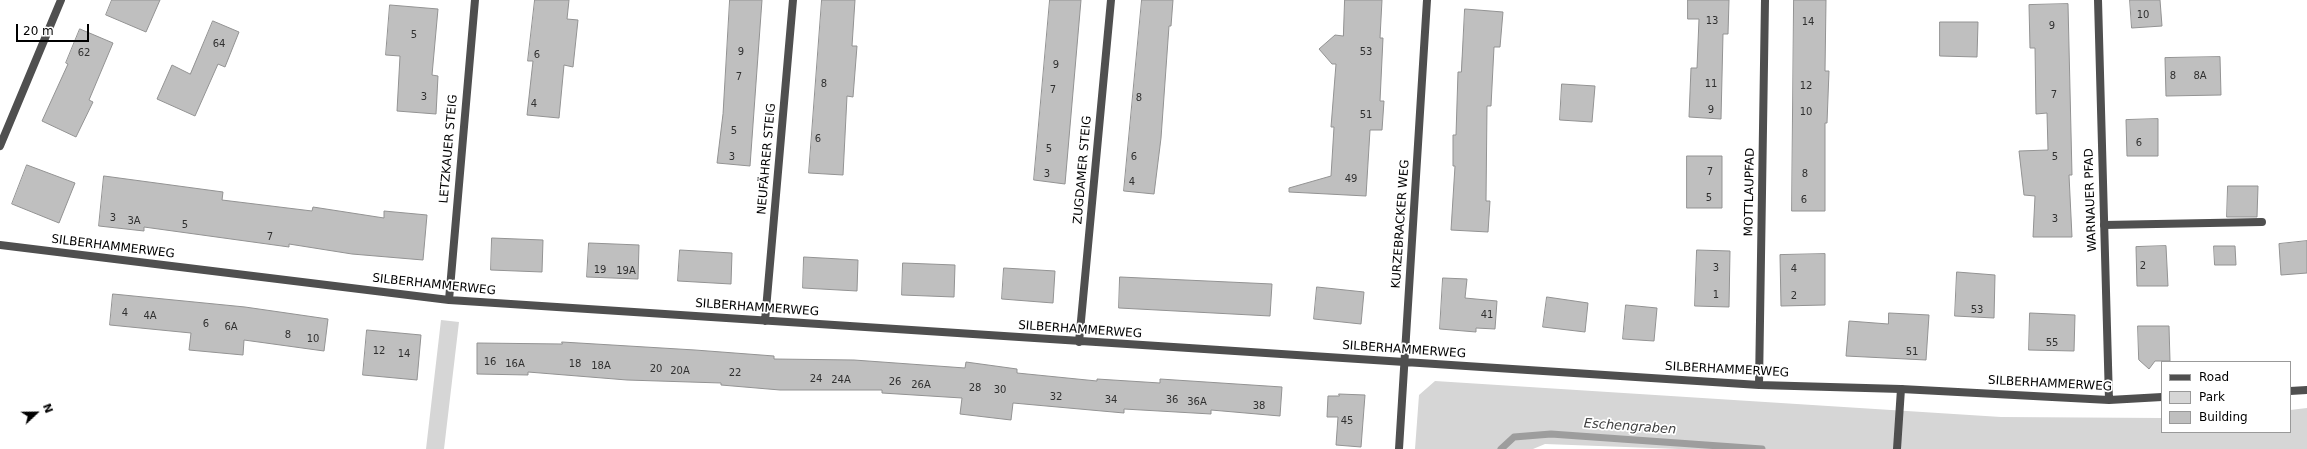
<!DOCTYPE html>
<meta charset="utf-8">
<style>
body{margin:0}
#map{position:relative;width:2307px;height:449px;overflow:hidden;background:#fff;font-family:"DejaVu Sans",sans-serif}
canvas{display:block}
.legend{position:absolute;left:2161px;top:361px;width:130px;height:72px;box-sizing:border-box;background:#fff;border:1px solid #999;margin:0;padding:5px 7px;list-style:none;font-size:12px;color:#000}
.legend li{display:flex;align-items:center;gap:8px;height:20px}
.legend b{width:20px;border:1px solid #999}
.north{position:absolute;left:16px;top:393px;width:40px;height:40px;-webkit-text-stroke:3px #fff;paint-order:stroke;rotate:68deg;font-size:11px;font-weight:700;line-height:16px;text-align:center;color:#000}
.north::after{content:'';display:block;margin:auto;width:14px;height:18px;background:#000;clip-path:polygon(50% 0,100% 100%,50% 72%,0 100%)}
.scale{position:absolute;left:16px;top:24px;width:73px;height:18px;box-sizing:border-box;border:2px solid #000;border-top:0;padding-left:5px;font-size:12px;line-height:14px;white-space:nowrap;color:#000;-webkit-text-stroke:3px #fff;paint-order:stroke}
</style>
<div id="map">
<canvas width="2307" height="449"></canvas>
<ul class="legend">
<li><b style="height:5px;background:#4f4f4f"></b>Road</li>
<li><b style="height:11px;background:#d6d6d6"></b>Park</li>
<li><b style="height:11px;background:#bfbfbf"></b>Building</li>
</ul>
<div class="north">N</div>
<div class="scale">20 m</div>
</div>
<script>
const ctx = document.querySelector('canvas').getContext('2d');
ctx.lineJoin = 'round';
function paint(path, color) {
  ctx.fillStyle = color;
  ctx.fill(path, 'evenodd');
}
function stroke(path, color, width, dash) {
  ctx.strokeStyle = color;
  ctx.lineWidth = width;
  ctx.lineCap = dash ? 'butt' : 'round';
  ctx.setLineDash(dash || []);
  ctx.stroke(path);
}
function label(font, color, halo, rows, align = 'center') {
  ctx.font = font + ' "DejaVu Sans",sans-serif';
  ctx.lineWidth = 3.5;
  ctx.setLineDash([]);
  ctx.textBaseline = 'middle';
  ctx.strokeStyle = halo;
  ctx.fillStyle = color;
  for (const [text, x, y, turn = 0] of rows) {
    ctx.save();
    ctx.translate(x, y);
    ctx.rotate((+turn || 0) * Math.PI / 180);
    ctx.textAlign = isNaN(turn) ? turn : align;
    if (halo) ctx.strokeText(text, 0, 0);
    ctx.fillText(text, 0, 0);
    ctx.restore();
  }
}
const green = new Path2D(`
 M441 320 459 322 444 449H426Z
 M1435 381 2001 417 2162 418V432H2290V410L2307 408V449H1679L1545 444 1533 449H1415L1419 395Z`);
const stream = new Path2D(`
 M1501 449 1514 437 1551 434 1762 449`);
const building = new Path2D(`
 M112 0H160L146 32 106 15Z
 M535 0H569L567 19 578 20 573 67 564 65 559 118 527 115 533 61H528Z
 M730 0H762L750 166 717 163 723 114Z
 M822 0H855L852 46H857L853 97 847 96 843 175 809 173Z
 M1050 0H1081L1065 184 1034 180Z
 M1142 0H1173L1171 26H1169L1161 138 1154 194 1124 191Z
 M1345 0H1382L1380 38H1383L1380 101H1384L1382 130H1370L1366 196 1289 192V188L1331 176 1334 127H1331L1336 64H1332L1319 49 1335 35 1343 36Z
 M1688 0H1729L1728 34H1723L1721 119 1689 117 1691 68H1697L1699 19H1688Z
 M1794 0H1826L1825 71H1829L1827 123H1825V211H1792Z
 M2130 0H2160L2162 26 2132 28Z
 M2068 4 2072 175H2069L2072 237H2033L2035 196 2024 195 2019 151 2048 150 2047 113 2036 114 2035 48H2030L2029 5Z
 M390 5 438 9 432 75 438 76 436 114 397 111 400 56 386 55Z
 M1465 9 1503 12 1500 47H1494L1491 106H1487L1486 201H1490L1488 232 1451 230 1455 166H1453V135H1456L1458 72H1461Z
 M213 21 239 32 225 67 218 64 195 116 157 99 172 65 190 74Z
 M1940 22H1978L1977 57 1940 56Z
 M80 29 113 43 89 100 93 102 76 137 42 121 68 64 66 63Z
 M2220 57 2221 95 2166 96 2165 58Z
 M1562 84 1595 86 1592 122 1560 120Z
 M2158 119V156H2127L2126 120Z
 M1687 156H1722V208H1687Z
 M27 165 75 183 59 223 12 204Z
 M104 176 223 192 222 200 312 211 313 207 384 218V211L427 215 423 260 352 254 289 244V247L144 227V231L99 226Z
 M2228 186H2258L2257 217H2227Z
 M492 238 543 240 542 272 491 270Z
 M2307 241V273L2281 275 2279 244Z
 M589 243 639 245 638 279 587 277Z
 M2166 246 2168 286H2137L2136 247Z
 M2214 246H2235L2236 265H2215Z
 M680 250 732 253 731 284 678 281Z
 M1697 250 1730 251 1729 307 1695 306Z
 M1825 254V305L1781 306 1780 255Z
 M804 257 858 260 857 291 803 288Z
 M903 263 955 265 954 297 902 295Z
 M1004 268 1055 271 1053 303 1002 299Z
 M1957 272 1995 275 1994 318 1955 316Z
 M1120 277 1272 284 1270 316 1119 308Z
 M1443 278 1467 279 1465 298 1497 301 1495 329 1476 328V332L1440 329Z
 M1317 287 1364 292 1361 324 1314 319Z
 M113 294 245 307 328 319 324 351 244 340 243 355 189 350 191 333 110 325Z
 M1547 297 1588 303 1585 332 1543 327Z
 M1626 305 1657 308 1654 341 1623 339Z
 M1889 313 1929 315 1926 360 1846 356 1849 321 1888 324Z
 M2030 313 2075 315 2074 351 2029 350Z
 M2138 326H2169L2170 361H2155L2149 369 2139 360Z
 M367 330 421 335 417 380 363 375Z
 M562 342 695 350 774 356V359L854 360 965 368 966 362 1017 369V373L1097 381V379L1160 383V379L1282 387 1280 416 1211 410V414L1124 409V413L1013 403 1011 420 960 414 962 398 882 393V390H780L721 385V383L627 380 528 372V375L477 374V343L562 344Z
 M1339 394 1365 395 1361 447 1336 445 1338 417H1327L1328 396H1339Z`);
const service = new Path2D(`
 M2104 225 2262 222
 M1897 449 1901 389`);
const minor = new Path2D(`
 M2098 0 2109 400
 M0 146 61 0
 M0 245 449 300 1759 385 1901 389 2109 400 2162 397
 M449 300 475 0
 M765 321 793 0
 M1079 342 1111 0
 M1759 385 1765 0
 M2290 391 2307 390
 M1399 449 1427 0`);
const numberNames = [
 ["10",2143,15],
 ["13",1712,21],
 ["14",1808,22],
 ["9",2052,26],
 ["5",414,35],
 ["64",219,44],
 ["9",741,52],
 ["53",1366,52],
 ["62",84,53],
 ["6",537,55],
 ["9",1056,65],
 ["8",2173,76],
 ["8A",2200,76],
 ["7",739,77],
 ["8",824,84],
 ["11",1711,84],
 ["12",1806,86],
 ["7",1053,90],
 ["7",2054,95],
 ["3",424,97],
 ["8",1139,98],
 ["4",534,104],
 ["9",1711,110],
 ["10",1806,112],
 ["51",1366,115],
 ["5",734,131],
 ["6",818,139],
 ["6",2139,143],
 ["5",1049,149],
 ["3",732,157],
 ["6",1134,157],
 ["5",2055,157],
 ["7",1710,172],
 ["3",1047,174],
 ["8",1805,174],
 ["49",1351,179],
 ["4",1132,182],
 ["5",1709,198],
 ["6",1804,200],
 ["3",113,218],
 ["3",2055,219],
 ["3A",134,221],
 ["5",185,225],
 ["7",270,237],
 ["2",2143,266],
 ["3",1716,268],
 ["4",1794,269],
 ["19",600,270],
 ["19A",626,271],
 ["1",1716,295],
 ["2",1794,296],
 ["53",1977,310],
 ["4",125,313],
 ["41",1487,315],
 ["4A",150,316],
 ["6",206,324],
 ["6A",231,327],
 ["8",288,335],
 ["10",313,339],
 ["55",2052,343],
 ["12",379,351],
 ["51",1912,352],
 ["14",404,354],
 ["16",490,362],
 ["16A",515,364],
 ["18",575,364],
 ["18A",601,366],
 ["20",656,369],
 ["20A",680,371],
 ["22",735,373],
 ["24",816,379],
 ["24A",841,380],
 ["26",895,382],
 ["26A",921,385],
 ["28",975,388],
 ["30",1000,390],
 ["32",1056,397],
 ["34",1111,400],
 ["36",1172,400],
 ["36A",1197,402],
 ["38",1259,406],
 ["45",1347,421]
];
const streetNames = [
 ["LETZKAUER STEIG",449,149,-85],
 ["NEUFÄHRER STEIG",767,159,-85],
 ["ZUGDAMER STEIG",1083,170,-85],
 ["MOTTLAUPFAD",1750,192,-89],
 ["WARNAUER PFAD",2091,200,-92],
 ["KURZEBRACKER WEG",1401,224,-86],
 ["SILBERHAMMERWEG",113,247,7],
 ["SILBERHAMMERWEG",434,285,6],
 ["SILBERHAMMERWEG",757,308,4],
 ["SILBERHAMMERWEG",1080,330,4],
 ["SILBERHAMMERWEG",1404,350,4],
 ["SILBERHAMMERWEG",1727,370,3],
 ["SILBERHAMMERWEG",2050,384,3]
];
const waterNames = [
 ["Eschengraben",1630,427,4]
];
paint(green, '#d6d6d6');
stroke(stream, '#9d9d9d', 7);
paint(building, '#bfbfbf');
stroke(building, '#939393', 1);
stroke(service, '#4f4f4f', 8);
stroke(minor, '#4f4f4f', 8);
label('10px', '#303030', null, numberNames);
label('12px', '#000', '#fff', streetNames);
label('italic 13px', '#3e3e3e', '#fff', waterNames);
</script>
